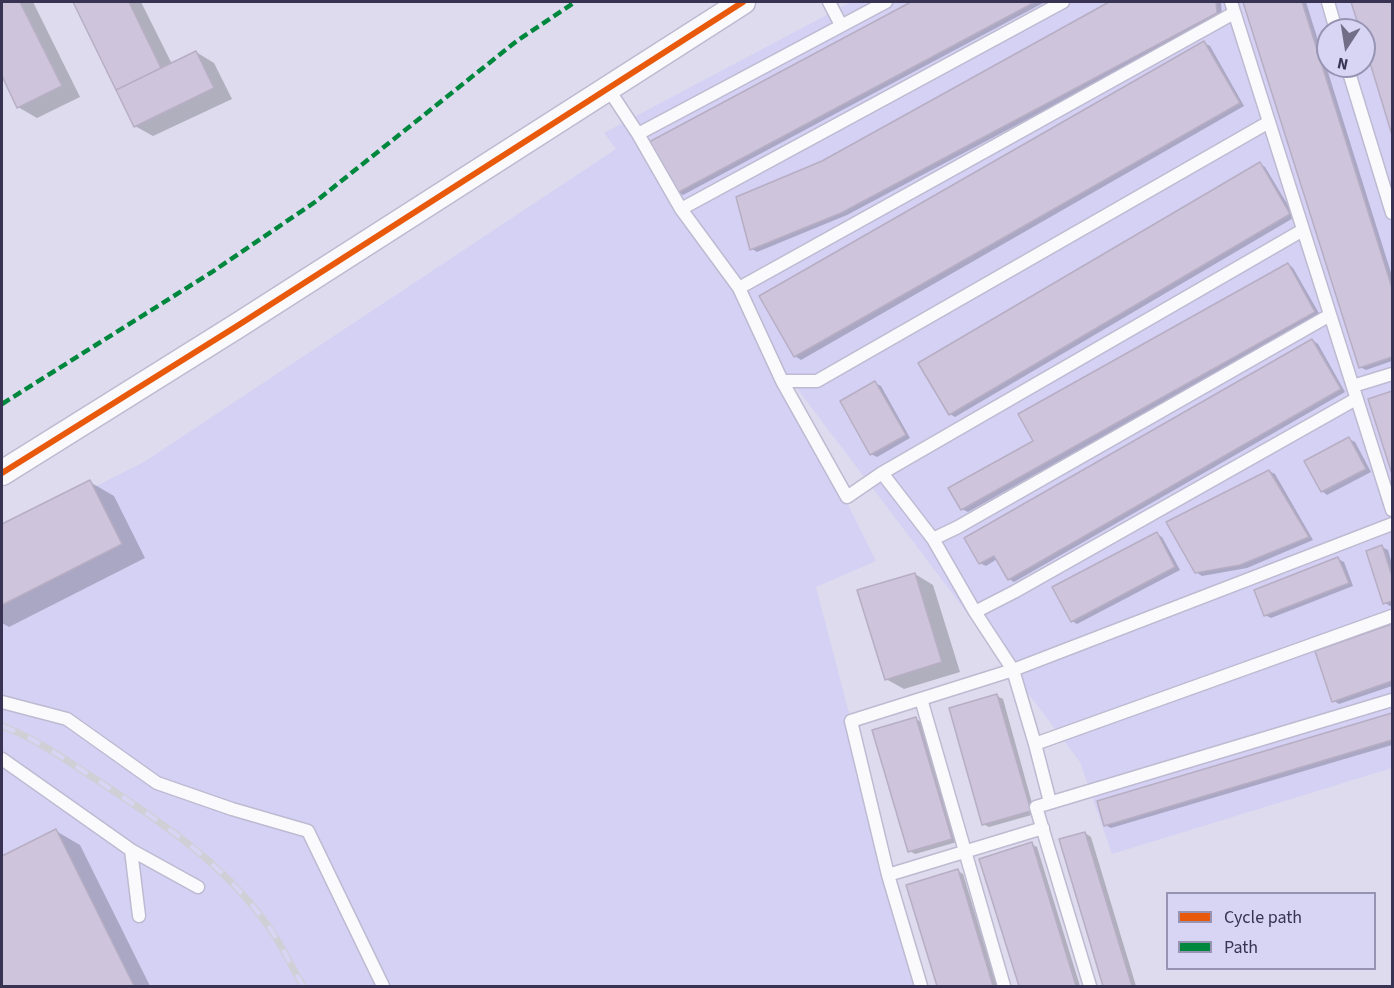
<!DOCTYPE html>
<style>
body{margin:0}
#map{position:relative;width:1394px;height:988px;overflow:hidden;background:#dddbed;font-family:"Source Sans 3",sans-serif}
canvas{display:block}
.frame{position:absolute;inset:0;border:3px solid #383352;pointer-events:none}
.legend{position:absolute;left:1166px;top:892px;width:210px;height:78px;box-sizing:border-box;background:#d7d4f4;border:2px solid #9794b3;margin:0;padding:8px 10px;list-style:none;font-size:18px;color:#383352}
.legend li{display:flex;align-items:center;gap:12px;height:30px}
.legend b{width:30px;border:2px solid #9794b3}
.north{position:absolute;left:1316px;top:18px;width:60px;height:60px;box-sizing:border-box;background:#d7d4f4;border:2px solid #9794b3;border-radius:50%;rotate:192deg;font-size:16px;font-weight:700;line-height:24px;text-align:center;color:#383352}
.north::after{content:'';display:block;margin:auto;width:21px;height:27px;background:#726e88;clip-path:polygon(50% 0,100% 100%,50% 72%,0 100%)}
</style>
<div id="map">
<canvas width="1394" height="988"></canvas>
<div class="frame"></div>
<ul class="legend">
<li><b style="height:8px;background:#e8590c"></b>Cycle path</li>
<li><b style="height:8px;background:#00873e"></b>Path</li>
</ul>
<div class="north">N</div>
</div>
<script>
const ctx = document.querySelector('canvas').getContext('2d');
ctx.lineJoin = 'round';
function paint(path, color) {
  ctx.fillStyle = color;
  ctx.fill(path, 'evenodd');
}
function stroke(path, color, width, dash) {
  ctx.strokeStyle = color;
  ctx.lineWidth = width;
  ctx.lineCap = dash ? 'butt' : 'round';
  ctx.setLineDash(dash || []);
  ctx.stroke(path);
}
const built = new Path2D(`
 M851 2H1392V768L1112 854 1080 762 777 362 876 561 816 587 851 721 925 986H2V524L90 480 94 487 144 462 616 149 604 133ZM1328 30H1364V66H1328Z`);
const shadow = new Path2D(`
 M2 2H33L80 97 37 118 18 107 2 73Z
 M75 2H141L172 64 196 52 214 63 232 99 153 136 135 126Z
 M915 2H1045L683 195 678 192 651 143Z
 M1113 2H1221L1222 16 847 215 757 252 752 249 823 163Z
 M1245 2H1306L1392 276V361L1366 370 1360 367Z
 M1353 2H1392V130L1364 37V30H1362Z
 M1204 43 1210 46 1244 106 801 360 795 356 761 296Z
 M1260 164 1265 167 1295 217 955 417 950 414Z
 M1288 264 1293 268 1320 315 968 512 962 509 1035 441Z
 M1312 340 1318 344 1345 392 1014 582 1009 579 997 559 986 566 980 563Z
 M875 383 881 386 910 438 877 457 871 454Z
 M1392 392V469L1370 400Z
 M1349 439 1355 442 1371 472 1327 495 1322 491Z
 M1269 471 1275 474 1313 540 1247 568 1202 576 1196 572Z
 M90 482 114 496 145 558 9 627 2 623V526Z
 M1157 534 1162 537 1180 570 1077 624 1072 621Z
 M1382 547 1388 550 1392 564V606H1390L1385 603Z
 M1338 559 1344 562 1353 586 1271 618 1265 615Z
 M915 574 933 585 960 672 904 689 886 679Z
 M1392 626V686L1339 704 1334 701 1317 652Z
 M997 696 1003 699 1035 814 989 827 983 824Z
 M1392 715V745L1111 828 1105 825 1098 802Z
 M916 719 921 722 957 842 915 854 910 851Z
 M56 831 80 845 150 986H2V858Z
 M1085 833 1091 837 1136 986H1105L1061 840Z
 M1031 844 1037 847 1080 986H1020L981 860Z
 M958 871 963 874 997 986H939L908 886Z`);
const building = new Path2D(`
 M2 2H20L62 86 17 108 2 76Z
 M73 2H129L161 68 116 90Z
 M911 2H1035L677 193 649 142Z
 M1109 2H1216L1217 13 841 213 750 250 736 197 822 161Z
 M1243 2H1302L1392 288V357L1359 368Z
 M1351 2H1392V135L1364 43V30H1360Z
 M1204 41 1240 103 794 357 759 296Z
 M196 51 214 88 134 127 116 90Z
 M1260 162 1290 214 949 415 918 363Z
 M1288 263 1315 312 961 510 948 488 1033 441 1018 414Z
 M1312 339 1341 389 1008 580 994 556 979 564 964 538Z
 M875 381 906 435 870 455 840 401Z
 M1392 391V474L1368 399Z
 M1349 437 1366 469 1321 492 1304 461Z
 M1269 470 1309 537 1240 565 1195 573 1166 522Z
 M90 480 122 544 2 605V524Z
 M1157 532 1175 567 1071 622 1052 587Z
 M1382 545 1392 576V601L1383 604 1366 551Z
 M1338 557 1349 583 1264 616 1254 590Z
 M915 573 942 662 885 680 857 590Z
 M1392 624V681L1332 702 1315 651Z
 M997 694 1031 811 982 825 949 708Z
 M1392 713V740L1104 826 1097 801Z
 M916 717 952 839 908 852 872 730Z
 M56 829 134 986H2V856Z
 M1085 832 1132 986H1103L1059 839Z
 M1032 842 1076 986H1019L979 859Z
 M958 869 993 986H937L906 885Z`);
const service = new Path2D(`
 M829 2 841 25
 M1231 2 1392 510
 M1328 2 1336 30
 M1347 66 1392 213
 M607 87 638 134 886 2
 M638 134 681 209 739 288 1234 13
 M681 209 1063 2
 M739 288 782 381H817L1269 122
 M782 381 847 497 882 473 1303 230
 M1353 386 1392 374
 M882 473 933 539 958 527 1330 315
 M933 539 975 612 1014 592 1356 399
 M975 612 1013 670 1035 744 1050 802
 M921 699 1004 986
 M2 702 67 719 157 783 232 809 308 831 383 986
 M1035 744 1392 616
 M2 759 131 850 139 916
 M131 850 198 887
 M888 875 1043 828
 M921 986 888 875 851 721 1013 670 1392 524
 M1090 986 1036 807 1392 700`);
const minor = new Path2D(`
 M2 473 237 326 743 2`);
const rail = new Path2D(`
 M2 726C37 739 69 762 100 782 166 825 234 871 276 938 286 954 294 971 303 986`);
const quiet = new Path2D(`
 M2 404 212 272 315 202 518 40 575 2`);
const cycleway = new Path2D(`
 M2 473 237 326 743 2`);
paint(built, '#d4d1f5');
paint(shadow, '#0003');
paint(building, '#cec5dc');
stroke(building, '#b7aec4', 1.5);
stroke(service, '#bdbad1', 15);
stroke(minor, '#bdbad1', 27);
stroke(service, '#fafafc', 12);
stroke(minor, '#fafafc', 24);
stroke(rail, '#d0cfd6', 7);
stroke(rail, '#d7d4f4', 4.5, [14]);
stroke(quiet, '#00873e', 4.5, [9, 4.5]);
stroke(cycleway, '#e8590c', 6);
</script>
